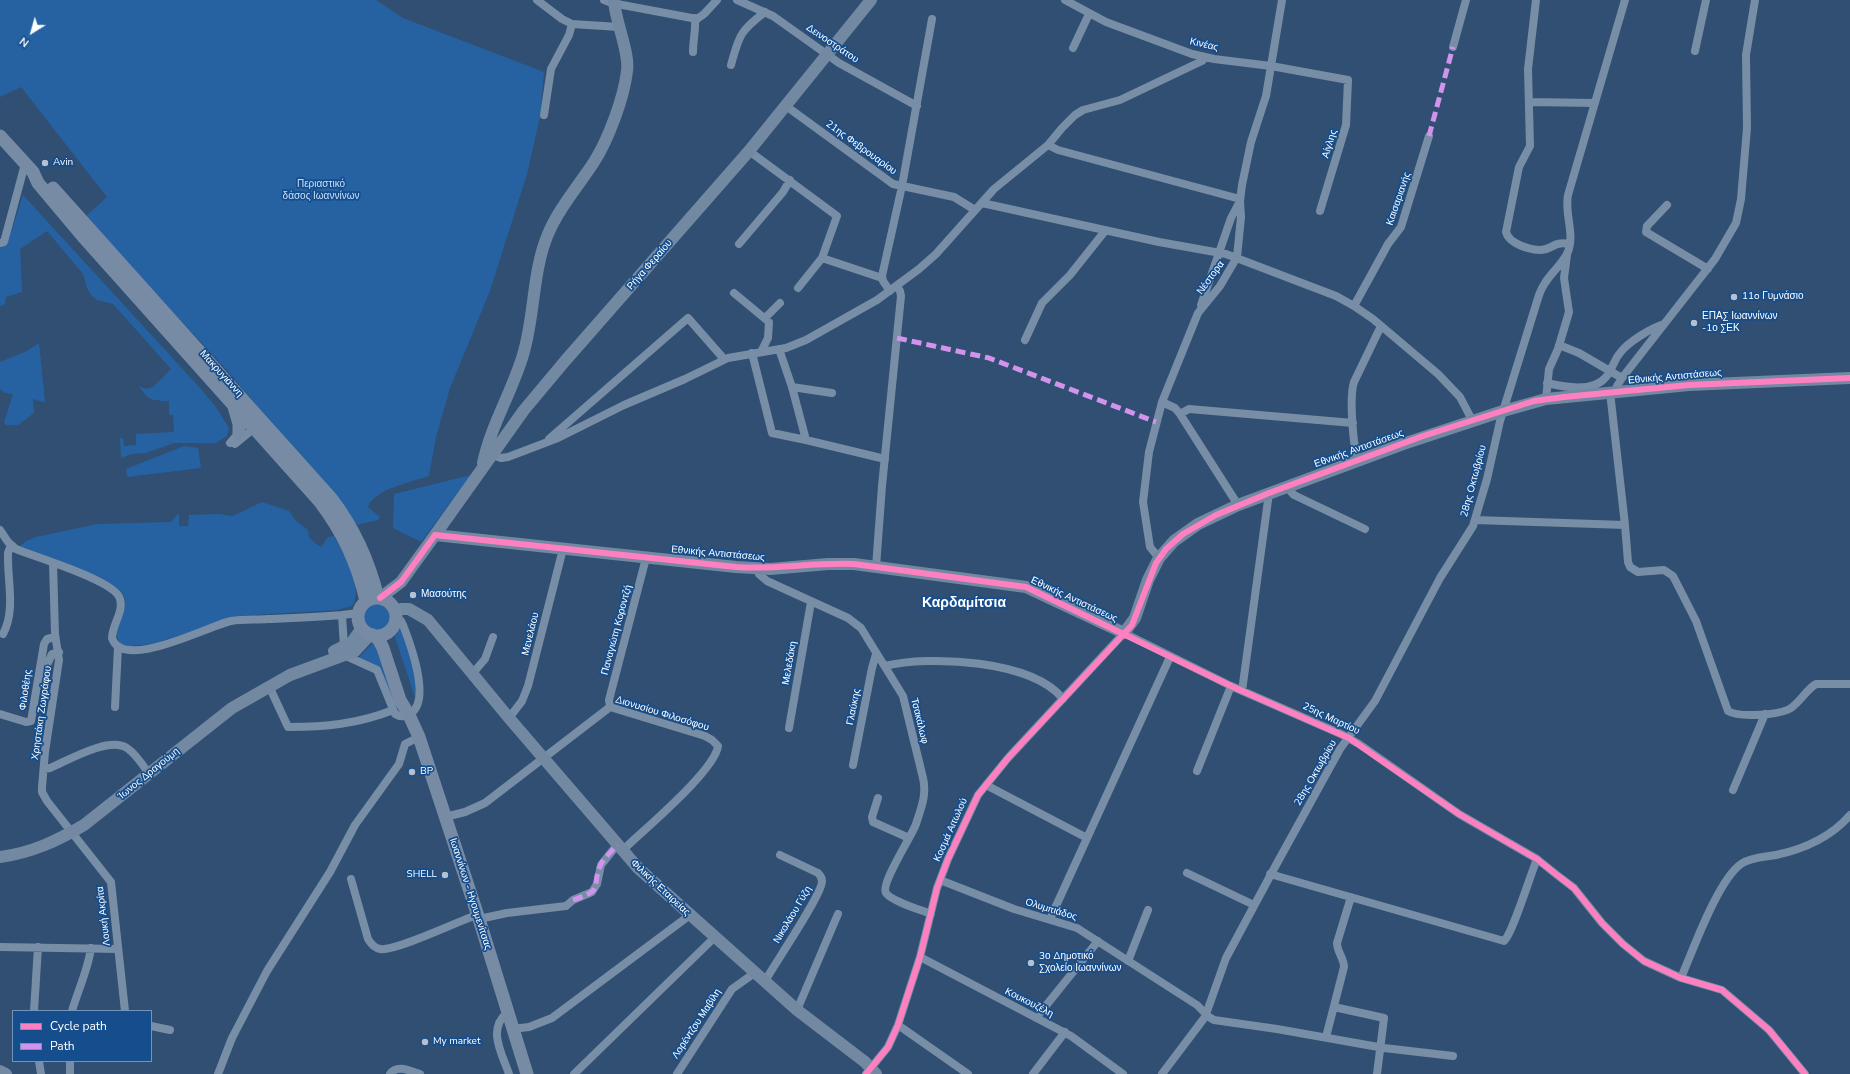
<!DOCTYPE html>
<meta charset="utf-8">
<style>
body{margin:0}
#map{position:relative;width:1850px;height:1074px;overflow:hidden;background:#304f72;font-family:"Nunito Sans",sans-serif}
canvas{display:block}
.legend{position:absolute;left:12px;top:1010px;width:140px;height:52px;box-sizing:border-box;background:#154d8d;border:1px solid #7394bb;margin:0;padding:5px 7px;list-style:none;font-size:12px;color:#fff}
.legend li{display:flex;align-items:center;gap:8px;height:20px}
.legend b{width:20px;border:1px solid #7394bb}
.north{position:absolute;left:12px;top:12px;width:40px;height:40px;-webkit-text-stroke:3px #154d8d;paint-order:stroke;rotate:217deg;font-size:11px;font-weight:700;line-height:16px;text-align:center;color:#fff}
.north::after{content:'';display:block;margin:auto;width:14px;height:18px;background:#fff;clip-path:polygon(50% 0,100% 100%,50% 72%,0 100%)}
</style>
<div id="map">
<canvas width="1850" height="1074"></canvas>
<ul class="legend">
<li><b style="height:5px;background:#ff80c0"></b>Cycle path</li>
<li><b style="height:5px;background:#d193ec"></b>Path</li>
</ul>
<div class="north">N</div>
</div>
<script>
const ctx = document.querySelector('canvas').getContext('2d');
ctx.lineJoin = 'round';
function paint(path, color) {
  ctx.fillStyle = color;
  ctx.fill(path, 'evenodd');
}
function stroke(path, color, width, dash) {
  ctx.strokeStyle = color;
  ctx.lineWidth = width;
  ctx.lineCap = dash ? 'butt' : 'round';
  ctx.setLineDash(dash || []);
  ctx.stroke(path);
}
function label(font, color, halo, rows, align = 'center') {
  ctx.font = font + ' "Nunito Sans",sans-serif';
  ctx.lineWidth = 3.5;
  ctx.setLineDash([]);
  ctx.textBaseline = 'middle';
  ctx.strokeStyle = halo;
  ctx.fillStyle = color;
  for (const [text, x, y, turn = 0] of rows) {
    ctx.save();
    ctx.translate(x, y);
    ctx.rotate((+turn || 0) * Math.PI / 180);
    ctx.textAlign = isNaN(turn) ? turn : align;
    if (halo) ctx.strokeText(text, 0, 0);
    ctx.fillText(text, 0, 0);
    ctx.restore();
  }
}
const green = new Path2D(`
 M0 0H376L403 18 544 72 540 117 527 174 490 291 450 388 436 437 429 476C412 482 374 489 368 507L380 517 378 520 357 525 226 369 169 308 86 216 107 197 21 87 0 97Z
 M23 195 200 388 216 407 229 428 227 436 216 443H174L146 453 132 454 121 458 120 438H123L124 446 136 445V434L174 432 173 415H169V401C152 401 148 400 139 386L146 389 153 387 171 369 113 304 97 300 91 295 87 288 83 274 47 231 20 249 22 292 6 297 5 304 0 306V246L7 245Z
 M39 343 45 401 43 402 33 399 34 413 18 425H6L4 422 13 394 5 393 0 389V362L27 351Z
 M184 446 198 448 201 468 127 477 126 469Z
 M471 475 421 542 393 528 394 494Z
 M262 502 289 511 296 521 308 530 309 537 315 543 321 547 328 537 334 536C342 551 365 591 352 606L337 610 235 616 203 628 152 644 129 646 120 643 116 635C118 624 127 612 125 599 122 582 40 553 21 547V545L26 541 36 537 97 524 171 522 177 515 179 514V526H188L189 515 218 514 233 516Z
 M364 617a13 13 0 1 1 26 0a13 13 0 1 1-26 0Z
 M399 630H401L417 677 415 697 395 637Z
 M373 643 375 644 395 705 380 667 359 657Z`);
const street = new Path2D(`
 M537 0 562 19 572 24 619 27
 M604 0 612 3 697 19 704 14 717 0
 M737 0 773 16 839 63 917 106
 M1065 0 1106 22 1192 54 1214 59 1271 66 1348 80 1346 125 1320 211
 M1536 0 1528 69 1530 146 1519 167 1506 232C1509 244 1530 250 1541 250 1554 249 1553 241 1569 244
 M1453 47 1466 0
 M1073 48 1089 14
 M1695 51 1706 0
 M693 52C693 40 696 30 695 18
 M731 65C739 35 741 30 765 12
 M1530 102 1595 103
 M786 106 893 184 954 197 975 210
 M544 115 551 69 569 35 572 24
 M1048 145 1058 150 1240 199
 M749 151 837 216 822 258 882 278
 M982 203 1159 242 1226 254 1336 296 1354 306 1373 319 1438 374 1460 397 1472 420
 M1667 205 1647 226 1646 232 1708 269
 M0 243 4 242 25 164
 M739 244 783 192 790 180
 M798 288 822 258
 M890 291 883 281 882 276 902 186 932 19
 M734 293 769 322 768 338 761 352
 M1201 305 1231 218 1240 201
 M1354 306 1388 244 1401 227 1429 136
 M765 318 780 303
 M1025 340 1042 303 1070 275 1105 231
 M1559 345 1579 353 1622 378
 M779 349 792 387 806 440 885 459
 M752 353 772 433 806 440
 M1547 383C1564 387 1593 393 1606 377 1612 370 1614 360 1620 353 1628 342 1651 328 1664 324
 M792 387 832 393
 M1616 392 1617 386 1622 378 1715 259 1736 223 1741 199 1747 128 1746 55 1755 0
 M1546 399 1549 369 1558 349 1569 312 1564 278 1567 255
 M1162 402 1175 408 1180 414 1238 505
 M1180 414 1189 409 1353 423
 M549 439 688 318 724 359
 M230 443 241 430
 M235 444 257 426
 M492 455 501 458 508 457 558 438 624 405 685 379 728 358 786 348 806 340 877 300 919 269 936 254 994 189 1048 145 1062 128 1075 115 1083 110 1120 100 1202 61 1205 57
 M1358 460C1353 446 1349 397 1354 382L1381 326
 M1287 487 1294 495 1365 529
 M1475 520 1625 525 1610 392
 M1625 525 1628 562 1630 567 1638 572 1664 570 1673 576 1696 621 1728 711C1739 718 1780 715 1791 708 1801 701 1806 690 1816 684H1850
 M0 530 8 542 16 549C35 557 116 581 120 599 124 612 112 625 112 638 123 672 210 625 231 621 243 619 256 620 268 619 292 618 317 617 342 615L359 613
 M1159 558 1150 547 1143 502 1149 452 1162 402 1198 313 1220 286 1237 257 1241 217 1240 201 1242 185 1251 142 1266 96 1282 0
 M53 563 55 634 59 660 45 752 42 787V792L47 801 111 882 125 1011
 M876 567 882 486 901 296 900 291 897 286
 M757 569 759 574 767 581 848 618 861 628 903 696 923 778C927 795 921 808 916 824 912 836 880 884 886 893 891 901 921 910 931 914
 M342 615 344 647
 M3 634C16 611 7 579 8 553L11 545
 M344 655 377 670 395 714C400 717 405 717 410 714 432 701 410 643 403 625L401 621 396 618
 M885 666C929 655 1033 660 1063 699
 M473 673 485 659 493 637
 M41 678 52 654 59 652
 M269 686 288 727C325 727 358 724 393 710
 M1242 691 1269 493
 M115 707 118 647
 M610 707 609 700 646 558
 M0 714 26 722 31 721 44 644 47 639 55 637
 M509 718 522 701 528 686 563 549
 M789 728 811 602
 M853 765 872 668 876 654
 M44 769 50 768C67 761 109 736 127 748 136 754 143 765 149 774
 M1197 771 1231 686
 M986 785 1087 838
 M1733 790 1765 714
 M878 798 872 817 873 822 909 838
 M445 817 465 812 485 803 610 707 705 736 712 740 718 746C715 771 642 831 622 851
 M1187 873 1254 905
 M1270 874 1504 941C1512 935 1531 873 1537 859
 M351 879 368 939C371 944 374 948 380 949 395 952 458 921 477 915
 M940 880 1014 909 1077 928 1197 1005 1209 1017 1214 1020 1277 1029 1384 1048 1453 1056
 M479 919 507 913 566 906 573 900 592 892 597 884 601 865 617 845
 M1050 919 1170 657
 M0 947 118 949
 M920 957 1071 1036 1123 1074
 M1128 961 1148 910
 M1681 978C1693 950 1718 880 1741 864 1751 857 1766 857 1776 855 1804 849 1831 837 1850 815
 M765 981C774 965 823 893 822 881 822 877 820 875 818 873L780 855
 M1334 1007 1384 1018 1377 1074
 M797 1010 838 914
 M34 1011 38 947
 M72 1011C78 990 88 970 91 948
 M507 1013C487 1029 502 1054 509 1074
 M1036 1018 1098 941
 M898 1025 968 1074
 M151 1026 170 1030
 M512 1029 529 1027 552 1018 690 915
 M1326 1037 1344 967C1344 958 1337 952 1337 943L1351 897
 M39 1061 41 1074
 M70 1061V1074
 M218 1074 232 1038 267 971 330 872 355 825 399 764 405 744 419 737
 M390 1074C397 1064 410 1071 420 1074
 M574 1074 715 937
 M677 1074 732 989 756 972
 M866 1074 888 1047 898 1025 920 957 937 888 948 859 978 795 1008 758 1124 633 1231 686 1341 734 1359 744 1459 814 1537 859 1557 875 1574 888 1602 923 1623 944 1644 961 1681 978 1722 990 1769 1030 1805 1074
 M1033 1074 1065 1032
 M1162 1074 1205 1017 1226 958 1276 865 1340 749 1375 701 1440 578 1473 526 1487 479 1500 421 1539 295C1545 277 1559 269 1567 254 1576 235 1564 214 1568 195L1625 0`);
const secondary = new Path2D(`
 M483 463C491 425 512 392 523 355 535 316 532 272 548 234 559 208 579 185 594 162 608 140 624 98 627 71 630 53 615 21 614 0
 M435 535 524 410 565 361 749 151 871 0
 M380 598 401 582 435 535 736 567 770 569 828 564H854L1026 587 1124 633 1135 618 1148 580 1159 558 1174 541 1198 524 1238 505 1403 444 1503 411 1546 399 1689 385 1850 378
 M395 612 401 609H409L428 620 509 718 638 868 797 1010 865 1062 876 1074
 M334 651 352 642 362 628
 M0 857C31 853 57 841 84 825L232 708 290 675 355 651 371 634
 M0 1071 6 1074`);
const primary = new Path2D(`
 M0 136 33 172 38 183 85 239 320 502C343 532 358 565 366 601
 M53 188 331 498C354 528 369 561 378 598
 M234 407 239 424V433
 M358 617a19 19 0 1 1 38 0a19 19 0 1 1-38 0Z
 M373 635 379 640 383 648 400 700 409 715 419 737 479 919 527 1074`);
const quiet = new Path2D(`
 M1429 136 1453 47
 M897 338 989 358 1156 422
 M573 900C606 889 590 888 601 864 605 857 612 851 617 845`);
const cycleway = new Path2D(`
 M380 598 401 582 435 535 736 567C776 570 814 562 854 564L1026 587 1231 686 1349 738 1459 814 1537 859 1557 875 1574 888 1602 923 1623 944 1644 961 1681 978 1722 990 1769 1030 1805 1074
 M866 1074 888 1047 898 1025 920 957 937 888 948 859 978 795 1008 758 1132 625 1156 563 1166 549 1183 534 1216 515 1269 493 1423 436 1534 401 1564 397 1689 385 1850 378`);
const markers = [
 [45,163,4,"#b7c1ce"],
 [1734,297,4,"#b7c1ce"],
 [1694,323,4,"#b7c1ce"],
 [413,595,4,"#b7c1ce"],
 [412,772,4,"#b7c1ce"],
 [445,875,4,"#b7c1ce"],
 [1031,963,4,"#b7c1ce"],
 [425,1042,4,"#b7c1ce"]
];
const streetNames = [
 ["Δεινοστράτου",832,44,34],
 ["Κινέας",1204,45,13],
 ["Αίγλης",1330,144,-73],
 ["21ης Φεβρουαρίου",861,148,36],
 ["Καισαριανής",1399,199,-71],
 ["Ρήγα Φεραίου",650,265,-49],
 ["Νέστορα",1211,278,-54],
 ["Μακρυγιάννη",221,374,48],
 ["Εθνικής Αντιστάσεως",1675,377,-5],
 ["Εθνικής Αντιστάσεως",1359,449,-20],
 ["28ης Οκτωβρίου",1474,481,-75],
 ["Εθνικής Αντιστάσεως",718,554,5],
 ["Εθνικής Αντιστάσεως",1074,600,25],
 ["Παναγιώτη Κοροντζή",617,630,-75],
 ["Μενελάου",531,634,-76],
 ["Μελεδάκη",790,663,-80],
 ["Φιλοθέης",26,690,-82],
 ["Γλαύκης",854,707,-79],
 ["Χρηστάκη Ζωγράφου",42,713,-82],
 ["Διονυσίου Φιλοσόφου",662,714,17],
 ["25ης Μαρτίου",1331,719,25],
 ["Τσακάλωφ",919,721,76],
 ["28ης Οκτωβρίου",1316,773,-60],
 ["Ίωνος Δραγούμη",149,774,-39],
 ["Κοσμά Αιτωλού",951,830,-66],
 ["Φιλικής Εταιρείας",660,888,43],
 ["Ιωαννίνων - Ηγουμενίτσας",470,894,72],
 ["Ολυμπιάδος",1051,910,17],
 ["Νικολάου Γύζη",793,915,-59],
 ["Λουκή Ακρίτα",104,916,-97],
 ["Κουκουζέλη",1029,1003,27],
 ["Λορέντζου Μαβίλη",697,1024,-57]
];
const poiNames = [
 ["Avin",53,163],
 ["11o Γυμνάσιο",1742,297],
 ["ΕΠΑΣ Ιωαννίνων",1702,317],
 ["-1ο ΣΕΚ",1702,329],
 ["Μασούτης",421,595],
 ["BP",420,772],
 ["SHELL",437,875,"right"],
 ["3ο Δημοτικό",1039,957],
 ["Σχολείο Ιωαννίνων",1039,969],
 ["My market",433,1042]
];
const parkNames = [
 ["Περιαστικό",321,185],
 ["δάσος Ιωαννίνων",321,197]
];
const districtNames = [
 ["Καρδαμίτσια",964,604]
];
paint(green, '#2662a2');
stroke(street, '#778ea6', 8);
stroke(secondary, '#7389a2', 12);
stroke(primary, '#778ba5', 13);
stroke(quiet, '#d193ec', 5, [10, 5]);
stroke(cycleway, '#ff80c0', 6);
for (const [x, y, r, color] of markers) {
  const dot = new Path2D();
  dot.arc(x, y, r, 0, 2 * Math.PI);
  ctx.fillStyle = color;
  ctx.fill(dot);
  stroke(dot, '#154d8d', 1.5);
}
label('10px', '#fff', '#154d8d', streetNames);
label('10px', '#fff', '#154d8d', poiNames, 'left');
label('10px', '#c6e0fb', '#154d8d', parkNames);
label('bold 14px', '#fff', '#154d8d', districtNames);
</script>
